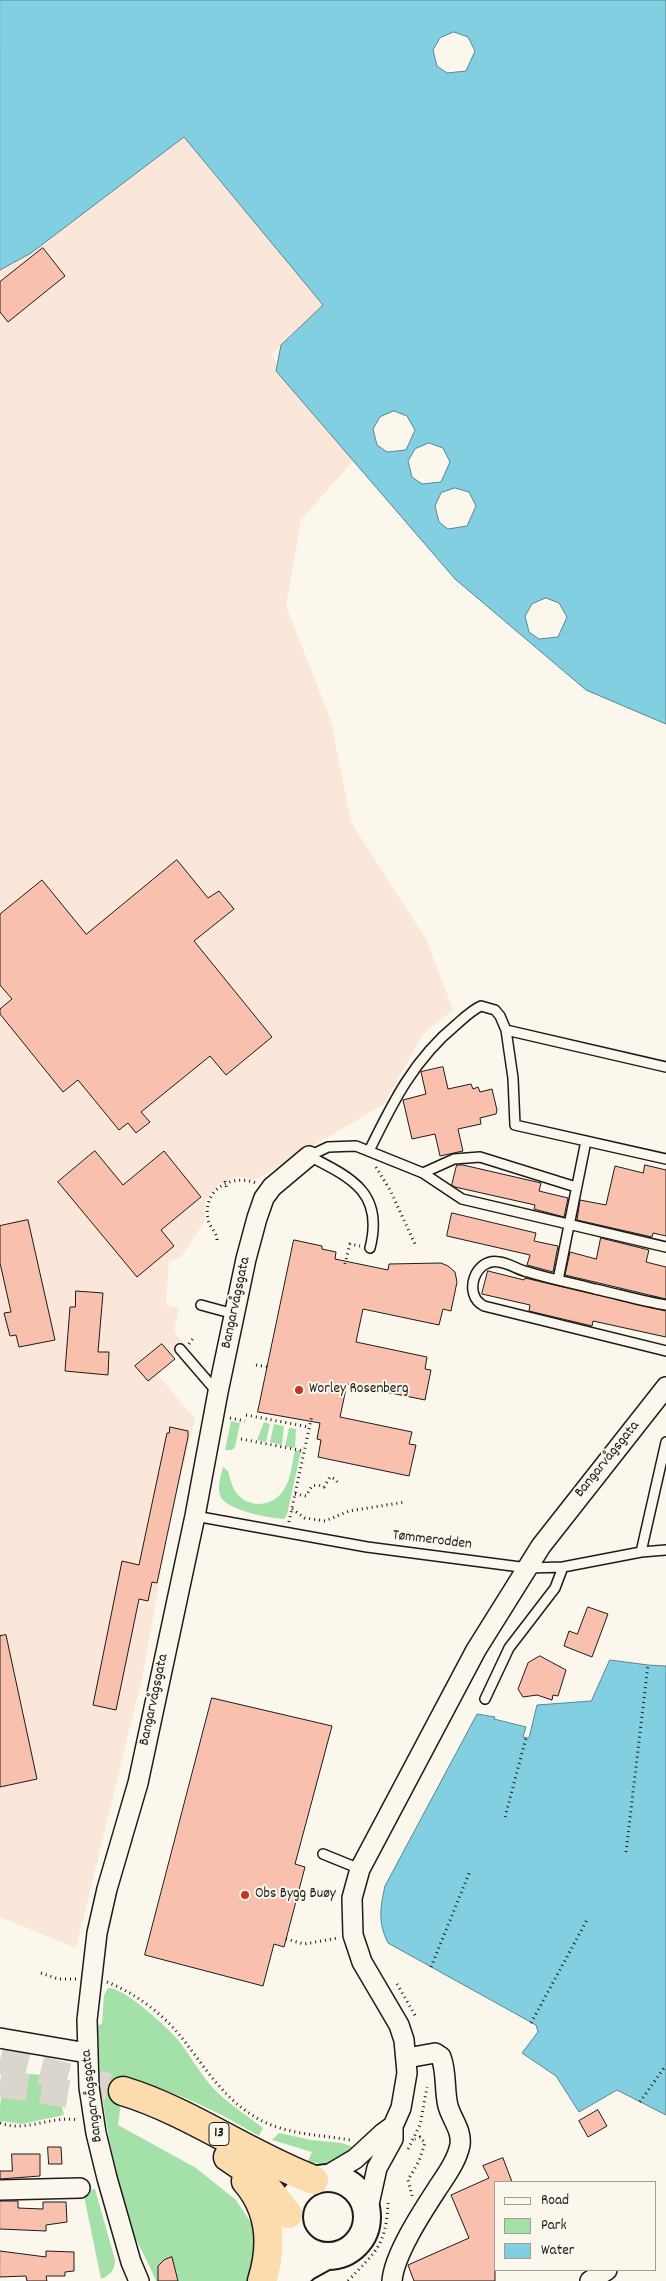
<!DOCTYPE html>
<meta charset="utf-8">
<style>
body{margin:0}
#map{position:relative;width:666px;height:2281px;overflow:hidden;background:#fbf7ec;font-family:Dekko,sans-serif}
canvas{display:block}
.legend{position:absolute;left:494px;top:2181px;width:162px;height:90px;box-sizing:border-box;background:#fbf7ec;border:1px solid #a29f99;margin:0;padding:6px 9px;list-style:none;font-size:15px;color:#1c1c1c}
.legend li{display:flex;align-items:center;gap:10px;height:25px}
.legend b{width:25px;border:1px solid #a29f99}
</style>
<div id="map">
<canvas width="666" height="2281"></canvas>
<ul class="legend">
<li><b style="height:6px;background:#fbf7ec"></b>Road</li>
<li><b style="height:14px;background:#a4e1a8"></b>Park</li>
<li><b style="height:14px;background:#81cfe0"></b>Water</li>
</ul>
</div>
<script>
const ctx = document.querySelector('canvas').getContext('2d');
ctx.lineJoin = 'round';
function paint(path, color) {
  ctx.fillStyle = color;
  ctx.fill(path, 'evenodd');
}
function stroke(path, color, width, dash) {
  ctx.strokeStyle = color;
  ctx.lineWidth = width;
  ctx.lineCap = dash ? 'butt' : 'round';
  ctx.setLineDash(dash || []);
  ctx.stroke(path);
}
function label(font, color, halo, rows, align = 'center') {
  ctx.font = font + ' Dekko,sans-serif';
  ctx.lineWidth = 4;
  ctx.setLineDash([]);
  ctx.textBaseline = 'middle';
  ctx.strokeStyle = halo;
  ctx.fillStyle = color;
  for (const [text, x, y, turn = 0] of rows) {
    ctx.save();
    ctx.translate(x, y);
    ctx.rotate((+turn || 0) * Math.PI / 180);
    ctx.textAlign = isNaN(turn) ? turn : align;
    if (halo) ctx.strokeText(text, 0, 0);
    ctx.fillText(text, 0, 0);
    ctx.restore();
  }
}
const built = new Path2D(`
 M184 137 323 305 271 355 353 461 301 520 286 606 331 721 351 822 427 941 453 1010 423 1034 384 1104 255 1180 239 1177 218 1184 205 1201V1221L180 1258 169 1260 166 1305 179 1308 174 1331 185 1345 172 1356 174 1359 157 1374 195 1419 170 1521 143 1674 76 1948 0 1917V270Z`);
const green = new Path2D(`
 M231 1421 240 1423 235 1447 232 1450H225Z
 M264 1422 270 1424 266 1442 257 1440Z
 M274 1424 284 1426 282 1445 270 1442Z
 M289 1428 296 1429 295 1448 285 1446Z
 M295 1450 301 1451 287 1515 284 1519C269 1518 224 1510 220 1495 217 1486 221 1476 223 1467L228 1471C230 1477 231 1484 234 1489 244 1508 271 1509 283 1491 291 1480 292 1463 295 1450Z
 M108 1988C124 1987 167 2027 178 2040 190 2055 199 2072 212 2087 226 2102 246 2115 263 2128L259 2136C216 2111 173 2088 124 2080L118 2125 196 2168 236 2200 261 2238 251 2281H156C150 2266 143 2254 136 2239 132 2229 130 2217 126 2206 108 2147 98 2087 98 2025L102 2024 104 1995Z
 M30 2074 46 2075 56 2083 64 2115 22 2124 0 2121C0 2091 0 2084 30 2074Z
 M279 2133 311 2140 342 2143 358 2149 333 2163H307L312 2152 272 2140Z
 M95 2189 115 2260C115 2270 111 2275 101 2279L84 2196V2190Z`);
const water = new Path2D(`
 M0 0H666V724L586 690 455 579 276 371 281 345 323 305 184 137 31 253 0 270ZM454 32 468 37 475 51 466 71 447 73 437 66 433 50 440 38ZM394 411 407 416 415 430 406 450 387 452 377 445 373 429 380 417ZM429 443 443 448 450 462 441 482 422 484 412 477 408 461 415 449ZM455 488 469 492 476 506 467 526 448 529 439 522 435 506 441 493ZM546 598 559 603 567 617 558 637 539 639 529 632 525 616 532 604Z
 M610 1660 648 1665 666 1666V2115L617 2090 579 2112 556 2076 522 2053 538 2032 536 2025 388 1943C378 1923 380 1908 385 1886L477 1714 495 1717 494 1719 526 1727 523 1737 529 1738 537 1705 591 1701Z`);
const building = new Path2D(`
 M43 248 65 276 8 322 0 312V282Z
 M177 860 208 898 219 891 234 909 194 941 272 1037 226 1075 210 1056 141 1112 150 1122 136 1133 128 1123 119 1130 78 1080 63 1092 0 1014V1009L12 999 0 985V914L42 880 86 934Z
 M443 1067 448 1089 471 1084 473 1089 478 1087 480 1092 492 1089 497 1110 496 1114 480 1118 481 1124 458 1129 463 1151 440 1156 435 1134 412 1139 403 1100 426 1094 421 1072Z
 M95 1151 123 1185 164 1151 201 1197 161 1230 174 1246 137 1277 58 1182Z
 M457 1165H463L541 1183 539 1191 568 1198 564 1217 534 1209 535 1205 455 1187 452 1185Z
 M645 1165 666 1170V1236L653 1233 652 1237 577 1220 580 1200 606 1205 615 1166 643 1173Z
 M452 1213 536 1233 534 1241 558 1246 553 1272 527 1265 530 1255 447 1236Z
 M28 1220 55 1340 19 1347 16 1335 10 1336 4 1313 11 1312 0 1263V1226Z
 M601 1238 649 1250 646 1262 666 1267V1299L565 1275 570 1252 596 1259Z
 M294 1240 322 1246V1249L336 1252 335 1259 388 1270 389 1264 441 1263 448 1266 455 1272 457 1282 451 1311 443 1309 439 1325 363 1309 356 1342 427 1357 425 1369 431 1370 425 1400 347 1384 340 1417 412 1432 409 1444 416 1445 409 1476 318 1457 321 1440 317 1439 320 1423 258 1412Z
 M488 1271 524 1280 525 1278 666 1311V1337L593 1321 592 1326 529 1311 530 1305 482 1294Z
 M76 1291 103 1293 98 1352H109L108 1375 65 1371 70 1307H75Z
 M162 1344 175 1359 148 1381 135 1366Z
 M170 1427 188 1431V1437L157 1583 152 1582 148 1601 139 1599 116 1710 93 1705 122 1561 139 1565 167 1433H169Z
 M588 1607 608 1614 592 1657 564 1646 569 1631 577 1634Z
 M6 1635 37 1779 0 1787V1636Z
 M540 1656 566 1670 558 1696 553 1695 552 1700 537 1695 523 1697 518 1689 528 1663Z
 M212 1698 332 1726 295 1864 305 1867 284 1947 274 1944 263 1986 145 1955Z
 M598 2110 607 2126 588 2137 579 2121Z
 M48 2147H61L62 2164H49Z
 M12 2154H40V2176L0 2179V2171H12Z
 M503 2158 512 2182H495V2281H414L408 2265 469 2238 451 2195 489 2178 483 2166Z
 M0 2201H18V2208L43 2209V2202H66L67 2222 46 2225V2231L0 2229Z
 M0 2251 46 2257V2251L74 2252V2271L65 2272V2276H46L47 2281H27L26 2276 0 2277Z
 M172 2257 178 2281H158V2266L164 2260Z`);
const highwayTunnel = new Path2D(`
 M0 2060 123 2091
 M0 2083 68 2094`);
const path = new Path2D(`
 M376 1167 390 1190 415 1244
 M225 1181 227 1190
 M217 1240C217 1232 209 1227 208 1219 202 1191 230 1173 256 1183
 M345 1264 350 1244 360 1246
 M189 1344 194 1337
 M256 1365 268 1367
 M246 1415 309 1427
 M230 1418 245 1421
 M241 1439 304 1451
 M295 1494 306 1496 312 1486 318 1485 324 1487 330 1477 335 1479 338 1483
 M292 1509 305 1518 325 1521 349 1511 405 1502
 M289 1522 312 1415
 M505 1817 526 1738
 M626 1852 648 1665
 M286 1939 304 1944 338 1938
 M431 1967 470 1871
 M41 1973 58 1979H76
 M107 1982C133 1992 160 2012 178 2033 201 2061 220 2095 252 2115 282 2135 316 2134 350 2140
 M397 1984 416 2017
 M531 2023 587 1920
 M640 2102 666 2065
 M0 2123C27 2133 51 2115 78 2120
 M408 2149 420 2125 427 2087
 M412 2196 408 2180 419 2161 425 2143 420 2137 415 2139
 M348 2281C376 2251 386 2246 388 2203`);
const lane = new Path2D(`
 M506 1030 666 1067
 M369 1151C393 1102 414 1059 457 1024 465 1017 472 1010 481 1006L495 1010 500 1016 506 1030 513 1078 515 1125 666 1159
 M309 1156 328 1147 356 1146 423 1173 462 1199 666 1247
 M309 1156C352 1178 384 1193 370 1248
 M423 1173 454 1159 480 1157 576 1187
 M558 1280 586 1141
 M201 1305 234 1314
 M666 1305C642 1301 618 1294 595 1289 573 1283 550 1279 528 1272 518 1270 509 1263 499 1262 475 1257 462 1295 484 1306L666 1351
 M180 1349 217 1392
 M195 1516 367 1547 528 1568 563 1567 641 1552 666 1550
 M641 1552 666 1442
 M485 1699 509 1648 555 1588 563 1567
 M323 1854 360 1869`);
const street = new Path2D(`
 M0 2038 87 2053
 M323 2178 355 2159 382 2134 393 2126
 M0 2190 80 2188
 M367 2213 377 2168 393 2139V2126L401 2108 407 2073 404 2040 399 2025 362 1962 353 1935 352 1898 360 1869 476 1650 541 1546 666 1387
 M139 2281 131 2262 107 2178 96 2133 89 2087 87 2020 97 1933 107 1889 138 1783 195 1516 218 1392 246 1259 257 1218 264 1198 272 1187 309 1156
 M392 2281C394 2254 424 2209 439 2186 447 2174 457 2160 460 2145 462 2130 452 2120 448 2106 444 2090 447 2073 441 2057L435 2053 407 2058
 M590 2281 607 2270`);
const secondary = new Path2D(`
 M289 2217a39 39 0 1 1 78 0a39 39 0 1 1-78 0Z
 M269 2281 283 2257 290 2225
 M291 2281 306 2267 326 2256`);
const highway = new Path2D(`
 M123 2091C191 2112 248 2155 314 2180
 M228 2157 259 2178 288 2214
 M246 2181C271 2210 273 2246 262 2281`);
const markers = [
 [299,1390,5,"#c8321e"],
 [245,1895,5,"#c8321e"]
];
const shields = [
 [219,2134,20]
];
const shieldNames = [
 ["13",219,2134]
];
const streetNames = [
 ["Bangarvågsgata",237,1303,-78],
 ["Bangarvågsgata",608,1460,-51],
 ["Tømmerodden",432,1541,7],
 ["Bangarvågsgata",155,1700,-78],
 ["Bangarvågsgata",93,2096,-97]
];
const poiNames = [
 ["Worley Rosenberg",309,1390],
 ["Obs Bygg Buøy",255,1895]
];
paint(built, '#fae7d9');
paint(green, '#a4e1a8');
paint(water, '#81cfe0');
stroke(water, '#598792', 1);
paint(building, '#f9c1ad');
stroke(building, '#1c1c1c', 1);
stroke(highwayTunnel, '#dad6cd', 28, [28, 14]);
stroke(lane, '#1c1c1c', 12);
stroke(street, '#1c1c1c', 22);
stroke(secondary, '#1c1c1c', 30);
stroke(highway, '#1c1c1c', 31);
stroke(path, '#1c1c1c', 3, [1, 4]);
stroke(lane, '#fbf7ec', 9);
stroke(street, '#fbf7ec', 19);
stroke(secondary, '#fbf7ec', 26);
stroke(highway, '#fcdcac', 28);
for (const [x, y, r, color] of markers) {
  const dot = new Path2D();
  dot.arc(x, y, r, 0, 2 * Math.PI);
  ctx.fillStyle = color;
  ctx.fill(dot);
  stroke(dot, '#fbf7ec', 2);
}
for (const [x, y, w] of shields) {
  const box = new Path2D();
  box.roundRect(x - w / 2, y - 11.5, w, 23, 4);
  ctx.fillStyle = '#fbf7ec';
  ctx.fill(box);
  stroke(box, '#1c1c1c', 1);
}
label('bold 14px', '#1c1c1c', null, shieldNames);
label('15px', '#1c1c1c', '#fbf7ec', streetNames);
label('15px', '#1c1c1c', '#fbf7ec', poiNames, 'left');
</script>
